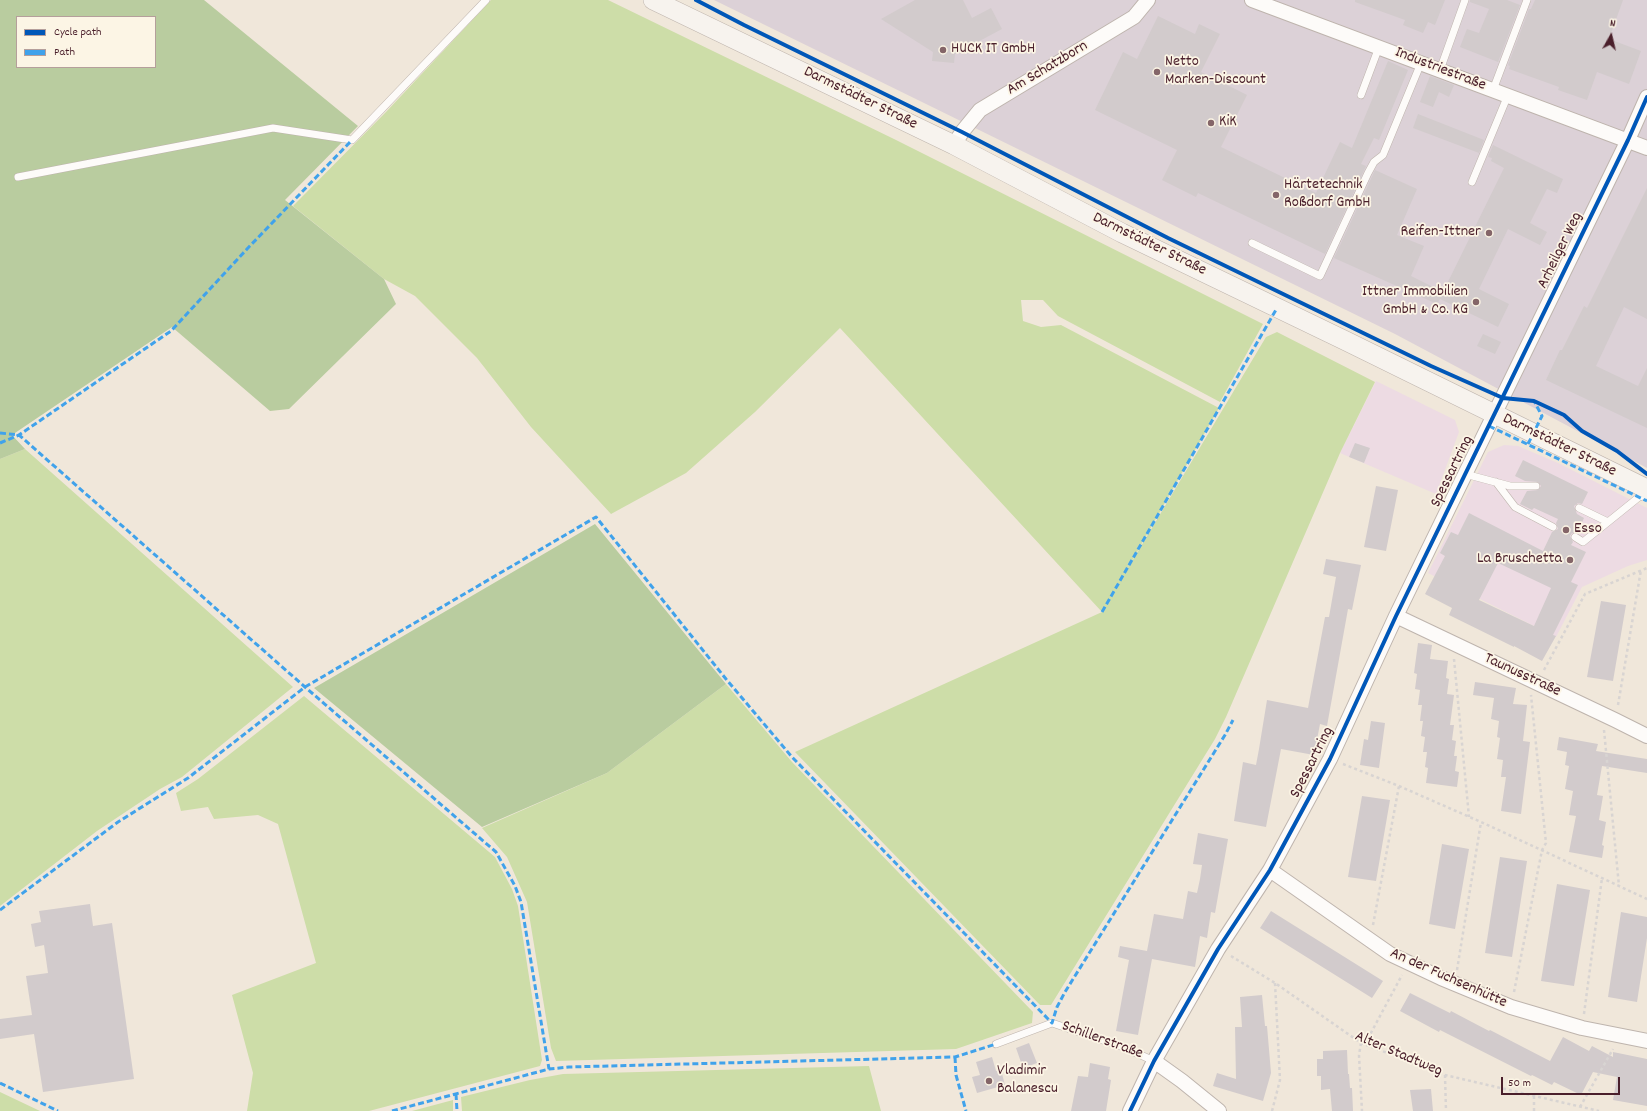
<!DOCTYPE html>
<meta charset="utf-8">
<style>
body{margin:0}
#map{position:relative;width:1647px;height:1111px;overflow:hidden;background:#f0e7da;font-family:Dekko,sans-serif}
canvas{display:block}
.legend{position:absolute;left:16px;top:16px;width:140px;height:52px;box-sizing:border-box;background:#fcf5e5;border:1px solid #b59f9b;margin:0;padding:5px 7px;list-style:none;font-size:12px;color:#4a1f2b}
.legend li{display:flex;align-items:center;gap:8px;height:20px}
.legend b{width:20px;border:1px solid #b59f9b}
.north{position:absolute;left:1591px;top:16px;width:40px;height:40px;-webkit-text-stroke:3px #fcf5e5;paint-order:stroke;rotate:8deg;font-size:11px;font-weight:700;line-height:16px;text-align:center;color:#4a1f2b}
.north::after{content:'';display:block;margin:auto;width:14px;height:18px;background:#4a1f2b;clip-path:polygon(50% 0,100% 100%,50% 72%,0 100%)}
.scale{position:absolute;left:1501px;top:1077px;width:119px;height:18px;box-sizing:border-box;border:2px solid #4a1f2b;border-top:0;padding-left:5px;font-size:12px;line-height:14px;white-space:nowrap;color:#4a1f2b;-webkit-text-stroke:3px #fcf5e5;paint-order:stroke}
</style>
<div id="map">
<canvas width="1647" height="1111"></canvas>
<ul class="legend">
<li><b style="height:5px;background:#0057b8"></b>Cycle path</li>
<li><b style="height:5px;background:#40a2eb"></b>Path</li>
</ul>
<div class="north">N</div>
<div class="scale">50 m</div>
</div>
<script>
const ctx = document.querySelector('canvas').getContext('2d');
ctx.lineJoin = 'round';
function paint(path, color) {
  ctx.fillStyle = color;
  ctx.fill(path, 'evenodd');
}
function stroke(path, color, width, dash) {
  ctx.strokeStyle = color;
  ctx.lineWidth = width;
  ctx.lineCap = dash ? 'butt' : 'round';
  ctx.setLineDash(dash || []);
  ctx.stroke(path);
}
function label(font, color, halo, rows, align = 'center') {
  ctx.font = font + ' Dekko,sans-serif';
  ctx.lineWidth = 3.5;
  ctx.setLineDash([]);
  ctx.textBaseline = 'middle';
  ctx.strokeStyle = halo;
  ctx.fillStyle = color;
  for (const [text, x, y, turn = 0] of rows) {
    ctx.save();
    ctx.translate(x, y);
    ctx.rotate((+turn || 0) * Math.PI / 180);
    ctx.textAlign = isNaN(turn) ? turn : align;
    if (halo) ctx.strokeText(text, 0, 0);
    ctx.fillText(text, 0, 0);
    ctx.restore();
  }
}
const built = new Path2D(`
 M1376 381 1455 420 1459 432 1436 494 1340 453Z
 M1504 445 1518 446 1558 463 1647 508V560L1628 566 1582 587 1556 637 1428 573 1488 452Z`);
const industrial = new Path2D(`
 M714 0H1647V468L1395 334Z`);
const green = new Path2D(`
 M491 0H608L894 139 1263 324 1220 402 1058 316 1043 300H1021L1023 321 1041 327 1061 325 1219 408 1125 573 1266 337 1277 332 1375 382 1340 453 1226 717 1215 739 1051 1005H1040L795 752 1102 612 840 328 755 412 686 473 611 514 531 427 477 358 415 296 384 279 293 206 386 112Z
 M25 449 293 687 182 777 160 789 97 831 0 906V459Z
 M726 684 792 762 1033 1012 1032 1023 956 1049 556 1061 551 1048 527 902 507 857 482 828 607 773Z
 M304 696 495 857 512 889 518 906 542 1060 540 1066 369 1111H247L253 1073 232 995 316 963 278 824 258 815 214 819 208 807 181 811 176 793 198 779Z
 M869 1066 881 1111H462L461 1097 530 1080 563 1074Z
 M0 1092 40 1111H0Z
 M453 1100V1111H412Z`);
const forest = new Path2D(`
 M0 0H204L358 126 285 200 384 279 396 304 289 409 270 411 172 327 12 435 25 449 0 459ZM17 17H155V67H17Z
 M595 524 726 684 607 773 482 827 314 688Z`);
const building = new Path2D(`
 M915 0H963L972 18 991 8 1002 29 955 54 954 63 932 61 933 52 881 19Z
 M1355 0H1445L1435 25 1428 22 1423 33 1403 25 1405 20 1355 2Z
 M1470 0H1507L1520 5 1498 62 1460 47 1467 29 1479 33 1489 9 1470 2Z
 M1535 0H1623L1609 39 1641 51 1629 84 1597 72 1587 100 1558 90 1559 87 1509 69 1510 66 1508 65 1529 9H1531Z
 M1158 16 1195 34 1199 24 1220 34 1201 72 1247 95 1221 147 1316 193 1340 142 1352 148 1388 61 1408 70 1379 140 1374 138 1361 164 1366 166 1325 254 1198 193 1196 197 1162 180 1177 150 1095 110 1123 52 1137 59Z
 M1430 76 1454 85 1449 97 1439 92 1433 107 1420 102Z
 M1418 114 1484 140 1479 153 1413 128Z
 M1493 145 1563 179 1557 193 1547 189 1530 223 1547 232 1540 245 1508 229 1479 289 1509 304 1498 327 1440 299 1437 304 1334 258 1375 170 1417 189 1397 235 1424 246 1411 276 1443 292 1504 168 1491 161 1492 158 1488 157Z
 M1647 188V319L1624 307 1596 366 1638 386 1647 368V428L1546 380 1560 350H1562L1584 306 1587 308Z
 M1483 334 1501 342 1495 354 1477 346Z
 M1355 443 1370 448 1364 463 1349 457Z
 M1523 460 1588 492 1582 504 1578 503 1574 506 1577 514 1584 518 1577 533H1572L1570 536 1573 542 1571 545 1586 552 1571 582 1578 585 1553 635 1556 636 1542 661 1514 646V647L1449 615 1452 608 1425 594 1445 556 1440 553 1451 532 1458 535 1469 513 1543 551 1552 532 1558 529 1556 523 1558 519 1534 508 1532 510 1520 504 1527 491 1538 490 1541 486 1538 482 1525 481 1515 476ZM1498 563 1551 588 1534 626 1479 600Z
 M1376 486 1398 490 1386 551 1364 547Z
 M1326 559 1361 565 1352 610 1348 609 1327 726 1320 724 1314 755 1281 749 1266 827 1234 821 1243 762 1256 765 1259 749 1267 700 1308 708 1325 617H1329L1336 577 1323 574Z
 M1601 601 1626 605 1613 681 1587 677Z
 M1418 643 1432 645 1430 659 1448 661 1446 678 1449 679 1447 694 1454 695 1450 725H1454L1452 740 1456 741 1454 756H1457L1455 771 1459 772 1457 787 1426 783 1428 768 1425 767 1427 752H1423L1425 737 1421 736 1423 721H1420L1422 705H1418L1420 690 1415 689 1417 674 1414 673Z
 M1475 682 1516 688 1513 704 1527 705 1523 741 1530 742 1521 814 1501 811 1506 777H1501L1503 760 1497 759 1500 738 1497 737 1499 721 1491 719 1494 698 1473 695Z
 M1371 721 1385 723 1379 768 1360 765 1364 739 1368 740Z
 M1559 737 1598 744 1596 751 1647 759V773L1602 766 1597 795 1603 796 1599 820 1606 822 1602 845 1604 846 1602 858 1569 852 1576 816 1569 815 1573 791 1565 789 1569 766 1565 765 1567 752 1557 750Z
 M1362 796 1390 800 1376 881 1348 877Z
 M1198 833 1228 839 1215 913 1211 912 1207 938 1200 936 1195 967 1152 959 1138 1035 1116 1031 1129 960 1118 957 1120 946 1147 951 1154 914 1183 919 1188 891 1197 893 1200 879 1202 865 1193 864Z
 M1442 844 1469 849 1455 929 1429 924Z
 M1500 857 1527 861 1512 957 1485 953Z
 M1557 884 1590 890 1574 986 1541 981Z
 M90 904 93 926 112 923 134 1079 43 1092 34 1034 0 1039V1019L32 1015 26 976 48 973 44 945 35 947 31 924 41 922 39 911Z
 M1271 911 1383 981 1372 998 1260 928Z
 M1621 912 1647 917V938L1637 1002 1608 997Z
 M1410 993 1450 1013 1451 1011 1489 1031 1490 1030 1550 1061 1563 1037 1589 1051 1592 1046 1613 1057V1052L1647 1059V1106L1613 1100 1617 1077 1593 1072 1581 1095 1554 1082 1552 1085 1532 1075 1531 1076 1440 1030 1439 1032 1400 1011Z
 M1262 995 1265 1026H1267L1271 1073 1263 1101 1213 1086 1217 1073 1236 1079 1235 1027H1242L1240 997Z
 M1029 1043 1037 1063 1023 1068 1016 1048Z
 M1347 1050 1348 1074H1349L1350 1088H1352L1353 1111H1332L1330 1089 1321 1090V1076H1317V1059H1323V1051Z
 M992 1057 996 1071 1001 1070 1005 1085 977 1093 972 1077 980 1075 976 1062Z
 M1090 1063 1110 1067 1108 1079 1111 1080 1106 1111H1071L1078 1076 1088 1077Z
 M1431 1089 1433 1111H1413L1410 1090Z`);
const path = new Path2D(`
 M1454 659 1469 817
 M1544 670 1585 594 1647 568
 M1618 705 1641 570
 M1604 730 1619 886
 M1343 764 1399 786 1481 822 1647 899
 M1373 925 1399 786
 M1231 956 1275 983 1361 1043 1445 1075 1599 1111
 M1457 970 1481 822
 M1514 992 1542 850 1546 843 1531 695
 M1584 1014 1602 878
 M1361 1043 1359 1055 1362 1111
 M1365 1044 1402 975
 M1445 1075 1446 1111
 M1534 1096V1111
 M1580 1107 1613 1049
 M1272 1111 1280 1080 1275 983`);
const service = new Path2D(`
 M1440 70 1465 0
 M1493 90 1527 0
 M1361 95 1379 47
 M18 177 273 128 352 140 486 0
 M1472 182 1508 95
 M1252 243 1320 276 1368 173 1374 162 1383 155 1421 63
 M1465 474 1510 486H1536
 M1496 482 1515 507 1553 527
 M1579 508 1608 522 1639 497 1647 495
 M1575 537 1583 542 1608 522
 M996 1044 1052 1023 1123 1047 1154 1061`);
const minor = new Path2D(`
 M1252 0 1647 148
 M954 145 962 132 980 110 1134 17 1148 0
 M1396 616 1615 720 1647 736
 M1270 870 1390 954 1441 978 1511 1007 1582 1028 1647 1041
 M1154 1061 1182 1081 1219 1111
 M1130 1111 1154 1061 1218 949 1270 870 1330 759 1396 616 1628 140 1647 97`);
const secondary = new Path2D(`
 M653 0 954 145 1122 233 1346 341 1647 489`);
const quiet = new Path2D(`
 M1489 426 1647 501
 M0 433 19 435 305 687 496 852 515 886 521 902 549 1069
 M0 443 19 435 171 331 247 249 352 140
 M1528 444 1542 416 1534 401
 M1102 612 1277 308
 M0 910 118 822 188 778 305 687 596 517 726 679 792 757 1052 1023 1057 1007 1065 992 1225 735 1233 720
 M955 1057 956 1075 966 1111
 M0 1083 58 1111
 M456 1094 457 1111
 M392 1111 549 1069 569 1067 955 1057 996 1044`);
const cycleway = new Path2D(`
 M696 0 744 25 962 132 1168 238 1431 366 1503 398 1534 401 1564 415 1582 431 1617 451 1647 474
 M1130 1111 1154 1061 1218 949 1270 870 1330 759 1396 616 1628 140 1647 97`);
const markers = [
 [943,50,4,"#846568"],
 [1157,72,4,"#846568"],
 [1211,123,4,"#846568"],
 [1276,195,4,"#846568"],
 [1489,233,4,"#846568"],
 [1476,302,4,"#846568"],
 [1566,530,4,"#846568"],
 [1570,560,4,"#846568"],
 [989,1081,4,"#846568"]
];
const poiNames = [
 ["HUCK IT GmbH",951,50],
 ["Netto",1165,63],
 ["Marken-Discount",1165,81],
 ["KiK",1219,123],
 ["Härtetechnik",1284,186],
 ["Roßdorf GmbH",1284,204],
 ["Reifen-Ittner",1481,233,"right"],
 ["Ittner Immobilien",1468,293,"right"],
 ["GmbH & Co. KG",1468,311,"right"],
 ["Esso",1574,530],
 ["La Bruschetta",1562,560,"right"],
 ["Vladimir",997,1072],
 ["Balanescu",997,1090]
];
const streetNames = [
 ["Am Schatzborn",1048,69,-31],
 ["Industriestraße",1440,70,21],
 ["Darmstädter Straße",860,99,26],
 ["Darmstädter Straße",1149,245,26],
 ["Arheilger Weg",1561,251,-64],
 ["Darmstädter Straße",1559,446,26],
 ["Spessartring",1453,472,-64],
 ["Taunusstraße",1522,676,25],
 ["Spessartring",1313,763,-63],
 ["An der Fuchsenhütte",1448,979,24],
 ["Schillerstraße",1102,1041,20],
 ["Alter Stadtweg",1398,1055,23]
];
paint(built, '#eddbe3');
paint(industrial, '#dcd1d7');
paint(green, '#cddda8');
paint(forest, '#b9cc9f');
paint(building, '#d2cbcc');
stroke(service, '#beb4ad', 8);
stroke(minor, '#beb4ad', 16);
stroke(secondary, '#beb4ad', 20);
stroke(path, '#d8d4d2', 2.5, [3, 3]);
stroke(service, '#fdfbf9', 7);
stroke(minor, '#fdfbf9', 14);
stroke(secondary, '#f7f3ee', 19);
stroke(quiet, '#40a2eb', 3, [6, 3]);
stroke(cycleway, '#0057b8', 4);
for (const [x, y, r, color] of markers) {
  const dot = new Path2D();
  dot.arc(x, y, r, 0, 2 * Math.PI);
  ctx.fillStyle = color;
  ctx.fill(dot);
  stroke(dot, '#fcf5e5', 1.5);
}
label('16px', '#4a1f2b', '#fcf5e5', poiNames, 'left');
label('16px', '#4a1f2b', '#fcf5e5', streetNames);
</script>
